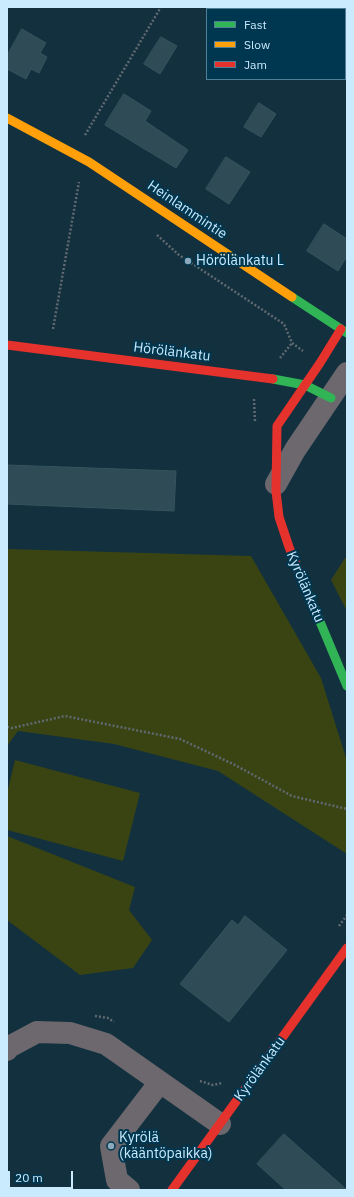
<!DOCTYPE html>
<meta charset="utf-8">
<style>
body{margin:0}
#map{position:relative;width:354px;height:1197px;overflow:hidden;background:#12303e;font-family:"IBM Plex Sans",sans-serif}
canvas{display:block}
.frame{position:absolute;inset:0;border:8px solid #caeafe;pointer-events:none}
.legend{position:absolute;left:206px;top:8px;width:140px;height:72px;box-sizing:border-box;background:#003750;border:1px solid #517f96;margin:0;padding:5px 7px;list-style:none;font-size:12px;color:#caeafe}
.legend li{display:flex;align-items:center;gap:8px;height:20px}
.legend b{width:20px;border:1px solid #517f96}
.scale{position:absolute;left:8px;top:1171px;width:65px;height:18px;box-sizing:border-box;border:2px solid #caeafe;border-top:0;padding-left:5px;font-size:12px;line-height:14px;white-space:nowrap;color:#caeafe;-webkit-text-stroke:3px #003750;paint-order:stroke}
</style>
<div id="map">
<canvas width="354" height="1197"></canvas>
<div class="frame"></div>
<ul class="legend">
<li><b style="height:5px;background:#30b455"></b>Fast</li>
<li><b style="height:5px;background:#ff9f0a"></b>Slow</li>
<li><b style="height:5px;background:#e5322d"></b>Jam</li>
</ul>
<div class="scale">20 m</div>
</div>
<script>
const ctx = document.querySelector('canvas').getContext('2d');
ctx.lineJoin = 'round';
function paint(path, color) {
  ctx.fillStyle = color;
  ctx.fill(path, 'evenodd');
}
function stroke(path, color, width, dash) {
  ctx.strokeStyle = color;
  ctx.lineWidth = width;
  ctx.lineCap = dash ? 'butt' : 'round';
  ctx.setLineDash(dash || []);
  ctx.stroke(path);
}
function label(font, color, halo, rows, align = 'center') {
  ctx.font = font + ' "IBM Plex Sans",sans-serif';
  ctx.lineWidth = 4;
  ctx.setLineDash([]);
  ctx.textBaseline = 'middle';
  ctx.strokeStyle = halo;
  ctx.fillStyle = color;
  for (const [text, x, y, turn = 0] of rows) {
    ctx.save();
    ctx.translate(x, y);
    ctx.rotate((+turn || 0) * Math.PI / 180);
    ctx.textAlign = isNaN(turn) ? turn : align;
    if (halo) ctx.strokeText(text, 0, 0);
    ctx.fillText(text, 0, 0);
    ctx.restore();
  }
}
const green = new Path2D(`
 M7 549 251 556 321 678 347 761V854L218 771 114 744 18 731 7 746Z
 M345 558 347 559V611L331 580Z
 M15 760 140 793 123 861 7 830V793Z
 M7 836 135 887 129 910 152 940 133 968 80 975 7 920Z`);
const building = new Path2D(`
 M22 29 46 43 40 53 47 57 39 73 31 69 26 79 7 69V56Z
 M161 37 177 46 160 74 144 64Z
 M124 94 151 111 145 121 188 150 176 168 105 125Z
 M259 103 276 114 261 137 244 127Z
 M226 157 250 172 229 204 206 189Z
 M324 224 347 239V256L338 271 307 251Z
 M7 465 176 471 174 511 7 504Z
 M245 916 287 950 229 1022 180 984 232 920 238 925Z
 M284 1134 347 1190H286L257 1164Z`);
const path = new Path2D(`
 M85 135 161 7
 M157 235 179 255 284 324 292 343 303 351
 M53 329 79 182
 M280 358 292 343
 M254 399 255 422
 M7 727 12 728 65 716 180 739 235 765 292 796 347 809
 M339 926 347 915
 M95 1016 108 1018 114 1022
 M200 1081 213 1085 222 1083`);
const street = new Path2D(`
 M276 484 295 450 347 373
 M7 1050 9 1047 37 1032 70 1033 106 1044 220 1124
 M129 1190 117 1180 111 1146 160 1082`);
const fast = new Path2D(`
 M292 297 347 333
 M273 379 305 385 331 398
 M300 574 347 686`);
const slow = new Path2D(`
 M7 118 89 162 292 297`);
const jam = new Path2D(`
 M7 345 273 379
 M300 574 289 547 279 517 276 491 277 426 320 363 341 329
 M172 1190 347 948`);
const markers = [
 [188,261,4,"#8aa9bb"],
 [111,1146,4,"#8aa9bb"]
];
const streetNames = [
 ["Heinlammintie",187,210,34],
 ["Hörölänkatu",172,352,7],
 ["Kyrölänkatu",305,587,67],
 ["Kyrölänkatu",260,1069,-54]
];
const poiNames = [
 ["Hörölänkatu L",196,261],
 ["Kyrölä",119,1138],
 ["(kääntöpaikka)",119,1154]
];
paint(green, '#3a4413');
paint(building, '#2f4b55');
stroke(building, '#35545e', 1);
stroke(path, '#616970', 2.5, [2, 2]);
stroke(street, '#6c686d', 22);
stroke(fast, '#30b455', 9);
stroke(slow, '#ff9f0a', 9);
stroke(jam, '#e5322d', 9);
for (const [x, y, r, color] of markers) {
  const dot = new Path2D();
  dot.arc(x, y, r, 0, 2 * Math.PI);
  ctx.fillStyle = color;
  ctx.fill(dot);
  stroke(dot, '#003750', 1.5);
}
label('14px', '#caeafe', '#003750', streetNames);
label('14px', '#caeafe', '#003750', poiNames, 'left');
</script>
